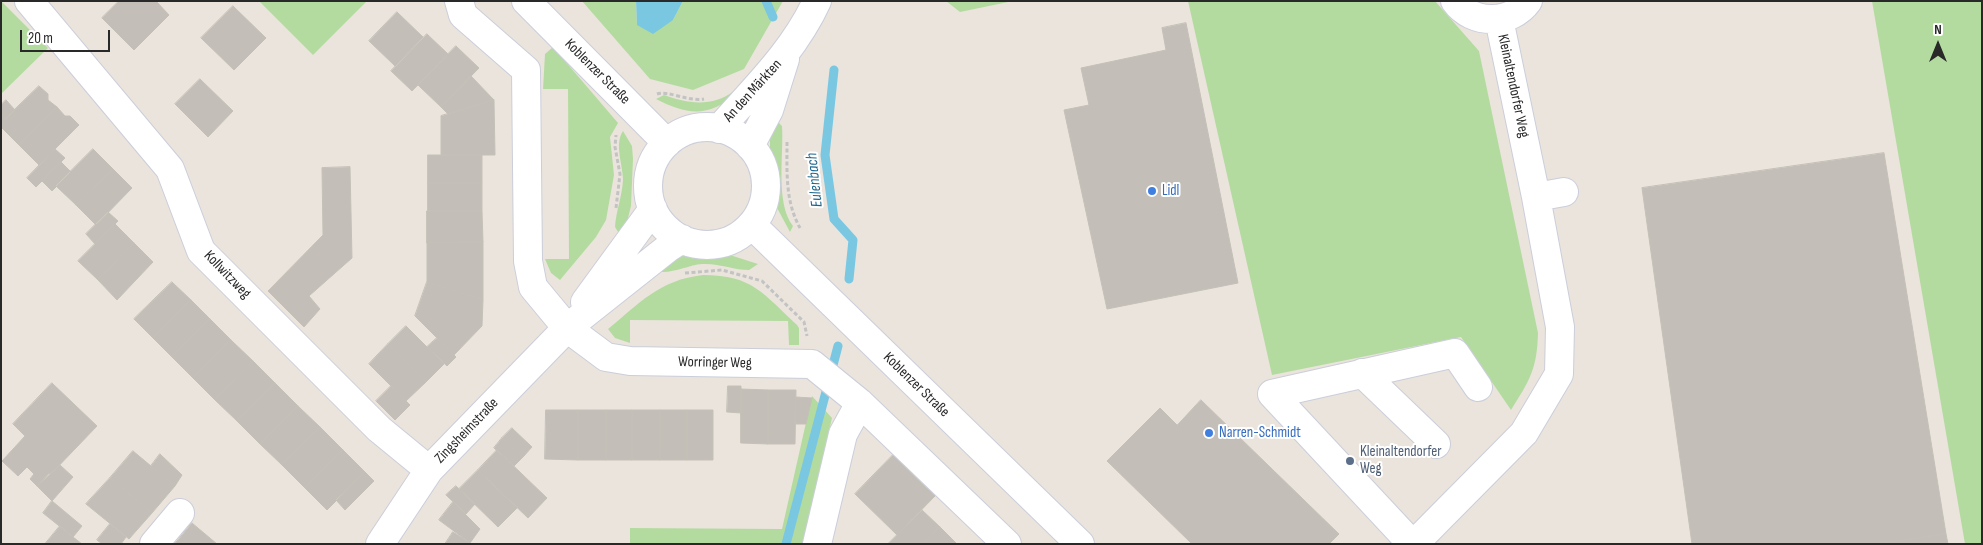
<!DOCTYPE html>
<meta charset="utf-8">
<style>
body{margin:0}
#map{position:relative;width:1983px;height:545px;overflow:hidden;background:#eae4dd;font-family:"Sofia Sans Condensed",sans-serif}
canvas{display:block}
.frame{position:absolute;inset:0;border:2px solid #292929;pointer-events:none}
.north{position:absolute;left:1913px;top:20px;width:50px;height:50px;-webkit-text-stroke:4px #fff;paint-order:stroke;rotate:0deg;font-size:14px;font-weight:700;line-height:20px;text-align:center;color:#292929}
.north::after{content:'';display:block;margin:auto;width:18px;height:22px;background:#292929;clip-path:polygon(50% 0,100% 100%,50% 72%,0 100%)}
.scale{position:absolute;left:20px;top:30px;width:90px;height:22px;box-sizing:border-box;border:2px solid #292929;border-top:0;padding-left:6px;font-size:15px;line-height:18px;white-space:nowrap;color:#292929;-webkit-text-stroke:4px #fff;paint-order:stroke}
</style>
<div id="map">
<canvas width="1983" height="545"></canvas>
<div class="frame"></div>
<div class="north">N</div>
<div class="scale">20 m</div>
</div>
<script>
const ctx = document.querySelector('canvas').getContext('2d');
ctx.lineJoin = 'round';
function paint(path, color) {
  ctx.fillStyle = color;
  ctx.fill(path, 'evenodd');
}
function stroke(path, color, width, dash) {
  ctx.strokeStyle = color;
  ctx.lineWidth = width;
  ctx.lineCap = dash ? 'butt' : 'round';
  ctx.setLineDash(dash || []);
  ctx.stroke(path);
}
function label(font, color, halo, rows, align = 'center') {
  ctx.font = font + ' "Sofia Sans Condensed",sans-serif';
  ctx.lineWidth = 4;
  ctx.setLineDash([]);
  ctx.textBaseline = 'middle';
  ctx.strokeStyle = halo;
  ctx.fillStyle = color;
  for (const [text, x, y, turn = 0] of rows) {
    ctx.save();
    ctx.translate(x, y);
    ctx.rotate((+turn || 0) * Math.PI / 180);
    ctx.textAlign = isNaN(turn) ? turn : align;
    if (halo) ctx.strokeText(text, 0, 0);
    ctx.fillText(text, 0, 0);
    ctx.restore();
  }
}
const green = new Path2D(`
 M1 1 48 48 1 94Z
 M259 1H367L313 55Z
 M582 1H636L637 25 673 20 683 1H783L744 69 693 90 650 79Z
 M946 1H1013L960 12Z
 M1188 1H1435L1479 51 1538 333C1537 369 1530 380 1511 410L1461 337 1272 375Z
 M1872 1H1982V544H1965Z
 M553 47 618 123 610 137 614 175 606 220 596 237 560 280 551 273 545 259H569L568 89H543L545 54Z
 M734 91 737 93C709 118 687 115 656 99L664 95C688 104 713 107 734 91Z
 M775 119 782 126C784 154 775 203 793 226L790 232 776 206V176L770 152V137Z
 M623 131 632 146 633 159 631 206 626 226 620 235 615 227C616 211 622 197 623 180 623 165 614 144 623 131Z
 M680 256H733L758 264 749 270C734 270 719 263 702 264 688 265 670 275 656 271Z
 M703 275C753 275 763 294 797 325L799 328V345H789L788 321 630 320V343L615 338 608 329C640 303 659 280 703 275Z
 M812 396 832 418 803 544H630V528L782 529Z`);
const water = new Path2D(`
 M636 1H683L673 20 653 34 637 25Z`);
const stream = new Path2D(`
 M766 1 773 17
 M834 70 825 155 834 219 853 240 849 279
 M786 544 838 346`);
const building = new Path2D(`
 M119 1H156L169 15 134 50 102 18Z
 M233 6 266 38 234 70 201 38Z
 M397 12 423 37 395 66 369 41Z
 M1186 23 1238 283 1107 309 1064 110 1089 105 1081 68 1166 50 1162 28Z
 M427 34 448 54 412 91 391 71Z
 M456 46 479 68 441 107 418 85Z
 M471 76 494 100 448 114 441 107Z
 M200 79 233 111 208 137 175 104Z
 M39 86 48 94V100L57 107 19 145 1 127V123Z
 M6 100 15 110 1 123V105Z
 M494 100 495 155H441V116Z
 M57 107 65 116H70L79 125 39 165 19 145Z
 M55 149 65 158 36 187 27 178Z
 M93 149 113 169 76 205 56 186Z
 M1884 153 1946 534 1877 544H1692L1642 188Z
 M428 155H482V183H428Z
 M61 162 71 172 52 191 42 181Z
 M350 167 352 258 309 296 320 309 304 327 268 291 323 235 322 168Z
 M113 169 132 188 96 225 76 205Z
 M428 183H482V211H428Z
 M427 211H482L483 242 427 243Z
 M108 212 118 221 95 244 86 234Z
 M115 224 134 243 98 280 78 261Z
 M483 242V300L427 282V243Z
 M134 243 153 262 117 300 98 280Z
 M172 282 191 300 153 338 134 319Z
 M427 282 483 300 482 326 454 355 415 316Z
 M191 300 210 319 172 357 153 338Z
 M210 319 231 340 193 378 172 357Z
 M406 326 444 364 426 382 388 344Z
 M437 338 456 357 447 366 427 347Z
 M231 340 253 361 215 400 193 378Z
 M388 344 426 382 406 401 369 364Z
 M253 361 275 383 237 421 215 400Z
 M52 383 97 426 51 474 49 473 37 486 30 479 34 474 27 467 18 476 2 461 25 436 13 424Z
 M275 383 298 406 260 444 237 421Z
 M391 386 410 405 395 420 376 401Z
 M728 386H741V413L727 412Z
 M741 389 768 390V444L741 443Z
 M768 390H796L795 444H768Z
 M796 397 812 398 806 424H795Z
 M1201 400 1339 534 1329 544H1192L1107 461 1160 408 1177 425Z
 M298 406 320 427 282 465 260 444Z
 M546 410H578V460L545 459Z
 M578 410H606V460H578Z
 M606 410H632V460H606Z
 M632 410H660V460H632Z
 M660 410H687V460H660Z
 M687 410H713V460H687Z
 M320 427 343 450 305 488 282 465Z
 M512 428 532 447 523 457 502 438Z
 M502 438 523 457 514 466 494 448Z
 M343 450 365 472 327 510 305 488Z
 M497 450 547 498 528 518 478 470Z
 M133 451 175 486 152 513 110 478Z
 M160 454 182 475 175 486 151 466Z
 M893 455 935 496 897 535 855 494Z
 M60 465 73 477 52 501 37 486Z
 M478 470 517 508 498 527 459 489Z
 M365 472 374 481 345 510 336 500Z
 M110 478 152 513 129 539 86 504Z
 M456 486 475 504 466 514 446 495Z
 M52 501 82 526 73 537 43 513Z
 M453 502 480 529 470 543 439 520Z
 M922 510 940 527 923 544H888Z
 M192 523 217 544H175Z
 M110 524 126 537 121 544H102L97 540Z
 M60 526 73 537 82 544H45Z
 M940 527 957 544H923Z
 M453 532 470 543 471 544H445Z
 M1946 534 1948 544H1877Z`);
const path = new Path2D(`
 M657 94C667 90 689 102 704 99
 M787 142C787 172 785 201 800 228
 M616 208 620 174 615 147 616 135
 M685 273 722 270 762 281 804 322 807 336`);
const minor = new Path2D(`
 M29 1 170 169 201 251 379 429 429 470
 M459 1 463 15 526 70 528 261 533 287 567 328 606 357 630 361 812 364 860 403 1007 544
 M526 1 667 143
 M1455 1C1472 25 1511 25 1528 1
 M648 186a59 59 0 1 1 118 0a59 59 0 1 1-118 0Z
 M719 129C755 88 794 51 817 1
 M750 146 769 110 785 59
 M1536 197 1564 192
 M752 225 1080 544
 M585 302 653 209
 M1362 373 1436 444
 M154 544 180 513
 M380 544 429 470 567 328 668 248 682 239
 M817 544 843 434 860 403
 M1412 544 1272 394 1455 353 1478 387
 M1414 544 1524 433 1559 374 1560 327 1536 197 1499 19`);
const markers = [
 [1152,191,5,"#3f7fe0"],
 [1209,433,5,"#3f7fe0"],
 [1350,461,5,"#5c6f8a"]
];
const streetNames = [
 ["Koblenzer Straße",597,72,45],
 ["Kleinaltendorfer Weg",1513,86,78],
 ["An den Märkten",753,91,-48],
 ["Kollwitzweg",227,275,46],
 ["Worringer Weg",715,363,1],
 ["Koblenzer Straße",916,385,44],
 ["Zingsheimstraße",467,431,-46]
];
const shopNames = [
 ["Lidl",1162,191],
 ["Narren-Schmidt",1219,433]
];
const serviceNames = [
 ["Kleinaltendorfer",1360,452],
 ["Weg",1360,469]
];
const waterNames = [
 ["Eulenbach",815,180,-96]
];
paint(green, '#b4db9f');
paint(water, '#7ac7e2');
stroke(stream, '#7ac7e2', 9);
paint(building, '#c3beb8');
stroke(building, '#c5c0b7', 1);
stroke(minor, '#cbceda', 30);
stroke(path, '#c3c3c3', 3, [4, 2.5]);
stroke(minor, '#fff', 28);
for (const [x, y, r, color] of markers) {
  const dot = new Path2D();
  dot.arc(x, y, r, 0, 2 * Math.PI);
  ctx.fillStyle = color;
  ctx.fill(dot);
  stroke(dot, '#fff', 2);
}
label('15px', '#292929', '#fff', streetNames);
label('15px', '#366cbe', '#fff', shopNames, 'left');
label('15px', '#4e5e75', '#fff', serviceNames, 'left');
label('italic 16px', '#1b668c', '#fff', waterNames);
</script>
